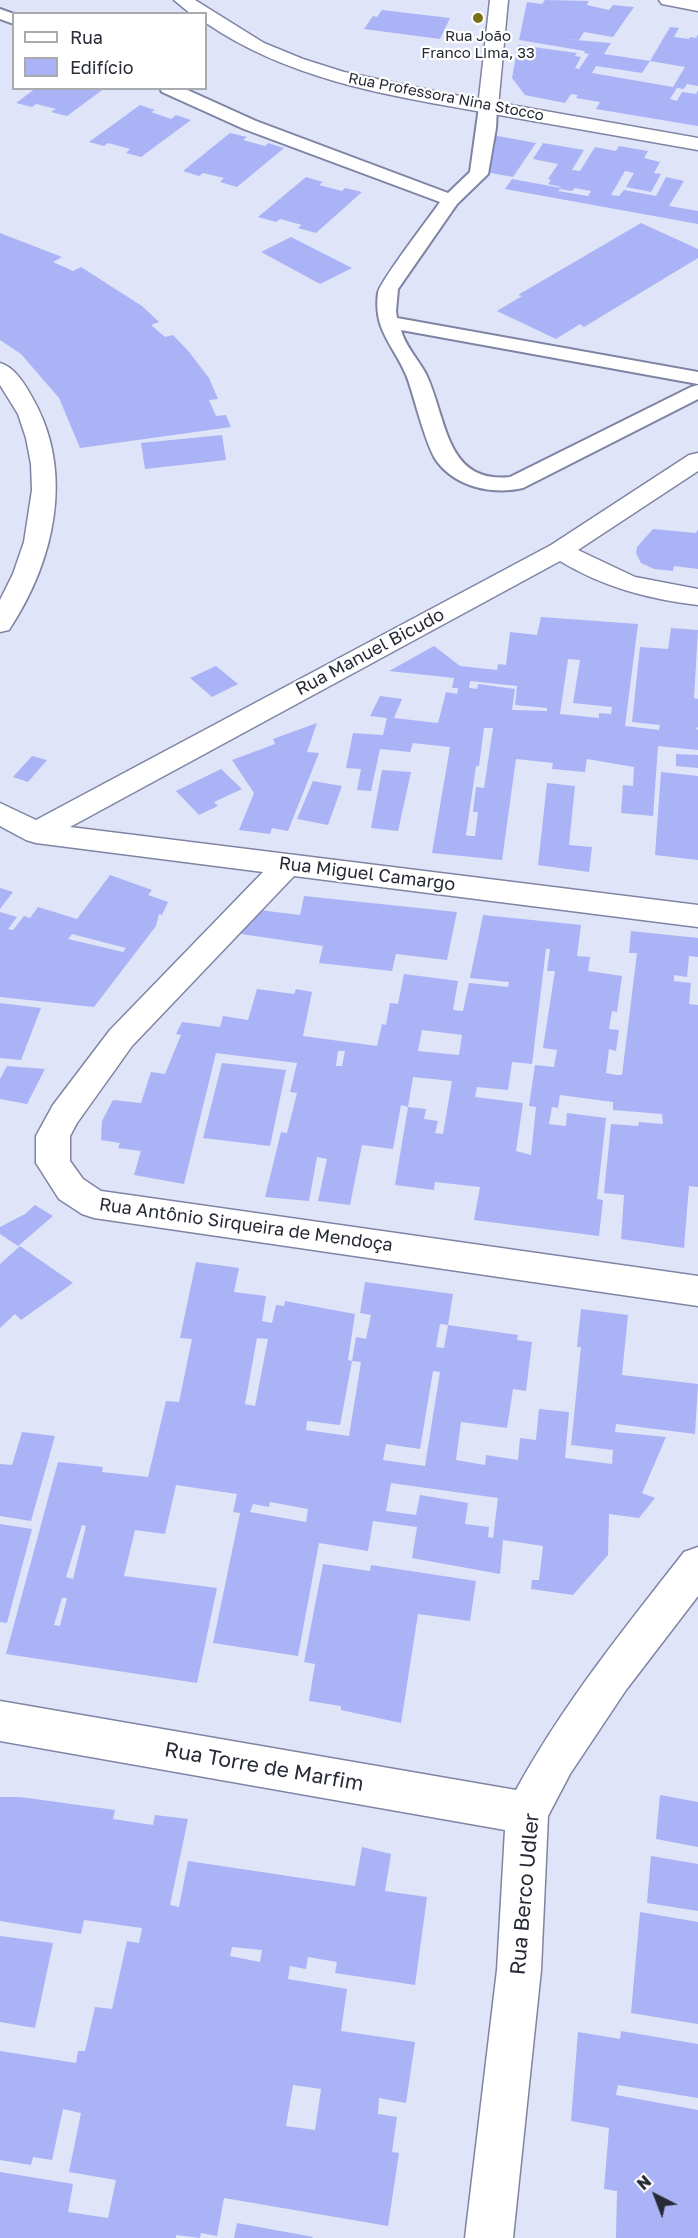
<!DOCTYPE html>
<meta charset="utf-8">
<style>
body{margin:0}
#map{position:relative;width:698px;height:2238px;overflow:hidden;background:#e0e4f9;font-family:"Golos Text",sans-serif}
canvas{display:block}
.legend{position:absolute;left:12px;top:12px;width:195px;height:78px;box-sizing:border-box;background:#fff;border:2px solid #a9aaaf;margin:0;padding:8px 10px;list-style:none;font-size:18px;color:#272a37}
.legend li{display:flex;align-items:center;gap:12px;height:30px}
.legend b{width:30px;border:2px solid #a9aaaf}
.north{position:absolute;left:626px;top:2166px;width:60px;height:60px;-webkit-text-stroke:4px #fff;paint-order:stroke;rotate:318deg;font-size:16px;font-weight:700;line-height:24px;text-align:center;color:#272a37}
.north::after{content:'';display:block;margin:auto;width:21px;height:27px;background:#272a37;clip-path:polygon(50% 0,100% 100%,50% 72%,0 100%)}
</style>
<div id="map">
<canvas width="698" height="2238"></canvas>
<ul class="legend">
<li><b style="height:8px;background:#fff"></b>Rua</li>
<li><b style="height:16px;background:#a9b3f6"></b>Edifício</li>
</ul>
<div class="north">N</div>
</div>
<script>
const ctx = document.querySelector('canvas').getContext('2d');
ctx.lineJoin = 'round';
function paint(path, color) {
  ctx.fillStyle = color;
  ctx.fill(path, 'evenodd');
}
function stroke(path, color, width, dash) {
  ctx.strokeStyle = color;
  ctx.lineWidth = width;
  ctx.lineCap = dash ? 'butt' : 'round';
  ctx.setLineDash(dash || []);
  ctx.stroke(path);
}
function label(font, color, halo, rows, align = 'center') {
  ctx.font = font + ' "Golos Text",sans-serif';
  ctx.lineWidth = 4.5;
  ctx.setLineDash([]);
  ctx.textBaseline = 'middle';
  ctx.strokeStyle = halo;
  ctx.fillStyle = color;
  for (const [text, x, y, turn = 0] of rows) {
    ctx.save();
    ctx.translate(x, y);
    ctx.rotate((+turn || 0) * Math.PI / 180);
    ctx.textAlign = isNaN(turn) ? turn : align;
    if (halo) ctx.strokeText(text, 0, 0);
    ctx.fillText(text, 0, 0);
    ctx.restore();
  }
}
const building = new Path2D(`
 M545 0 589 1 587 5 609 10 613 5 634 7 613 37 584 32 579 40 564 39 611 43 604 54 650 61 642 73 596 66 592 73 673 87 685 67 650 61 670 27 679 28 674 37 689 39 690 37 696 38 698 34V86L687 84 684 89 677 88 670 99 677 101 682 92 696 94 698 90V126L596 109 600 102 576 98 578 95 571 94 565 103 525 95 512 78 518 45 577 53 575 56 581 57 575 68 579 69 589 54 584 53 585 51 519 40 527 2 542 4Z
 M382 10 450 18 440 39 364 29 373 16 377 17Z
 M36 88H105L67 116 51 112 56 109 36 104 32 107 16 103Z
 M140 105 155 110 151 112 171 119 176 115 191 120 141 157 126 153 130 149 108 143 104 146 89 142Z
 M230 133 247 137 243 140 265 146 268 143 284 148 237 187 220 182 224 178 203 173 199 176 183 171Z
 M487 134 536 143 513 177 480 171Z
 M543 143 584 150 572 170 580 171 595 147 616 151 619 146 648 151 644 158 660 162 654 173 661 174 651 192 626 187 634 173 625 171 611 195 619 196 624 190 656 196 666 177 684 181 669 206 698 211V224L505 189 512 179 561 188 558 191 588 196 591 191 575 188 572 191 560 189 561 187 548 184 551 180 548 179 558 164 533 159Z
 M306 177 323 182 319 185 342 191 345 188 362 192 316 233 298 228 302 225 280 219 276 222 258 217Z
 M641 223 698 249V258L584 327 580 324 556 339 497 311 522 296 518 295Z
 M0 233 62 257 53 262 73 271 81 267 142 306 159 322 151 325 165 337 173 335 189 352 209 378 218 399 209 400 216 416 226 415 231 427 80 448 59 398 21 354 0 340Z
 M291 237 352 268 320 284 261 252Z
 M222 435 226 460 145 469 141 443Z
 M653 529 696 533 698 529V569L674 566 673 571 654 569 641 563 636 553 637 547Z
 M541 617 638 624 625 726 659 730 660 725 632 722 640 647 668 649 671 628 698 630 694 698 698 699V727L696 729 698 730V750L658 746 653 816 621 813 623 785 633 786 634 767 587 759 585 772 552 769 553 763 516 759 502 860 432 853 450 747 413 743 410 752 380 749 371 791 357 790 361 769 346 768 353 733 383 735 387 718 370 716 380 696 402 699 394 718 438 723 446 692 457 694 458 688H452L454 678 389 671 434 646 460 666 497 670 498 664 506 665 510 632 537 635ZM568 659 580 660 573 703 612 707 611 714 599 713V718L560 714ZM470 681 517 686 515 705 547 708V711L512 710 515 689 478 684 477 689 469 688ZM484 728H493L484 788 476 787 473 812H478L475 836H469L466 835 476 766H479Z
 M216 666 238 684 212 697 190 678Z
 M317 723 307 752 319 753 288 831 272 828 270 834 239 830 254 793 232 760 275 744 273 739Z
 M676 754 698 755V768L676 766Z
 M32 756 47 760 28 782 13 777Z
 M221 769 242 789 214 802 218 806 199 815 176 791Z
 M382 770 411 772 398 831 371 828Z
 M661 772 698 776V860L655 855Z
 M313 781 342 786 328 825 297 819Z
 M547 783 575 786 569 845 592 847 589 872 538 865Z
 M110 875 152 890 148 895 168 902 162 915 159 914 156 926 94 1007 0 997V912L17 917 8 929 13 930 24 916 30 918 38 907 77 919ZM72 934 126 948 123 952 68 939Z
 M0 888 13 892 0 909Z
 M304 896 457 912 447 960 396 954 392 971 319 963 323 946 241 934 259 910 300 915Z
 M483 915 581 925 577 956 590 957 588 971 622 976 617 1012 612 1011 609 1029 619 1030 616 1051 609 1049 606 1073 617 1075H622L637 953H629L631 931 698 938V957L689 956 687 977 674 975V981L691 983 689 1004 698 1005V1187L689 1186 684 1248 621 1239 624 1195 604 1193 611 1124 638 1126 639 1122 663 1124 662 1114 613 1110V1102L560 1095 558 1108 552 1107 549 1124 566 1126 567 1113 606 1118 597 1199 603 1200 599 1236 474 1220 480 1187 435 1182 434 1190 395 1185 408 1107 426 1109 424 1119 438 1121 435 1133 443 1134 452 1081 413 1077 408 1107 401 1105 393 1149 362 1145 350 1205 318 1201 327 1159 317 1157 309 1201 265 1197 281 1132 287 1133 297 1093 290 1092 297 1063 216 1053 184 1184 134 1175 141 1151 118 1148 120 1143 101 1140 102 1121 113 1100 141 1103 151 1072 165 1074 181 1035 176 1034 182 1022 220 1027 223 1016 248 1020 257 989 294 994 296 989 312 992 303 1036 377 1046 382 1024 386 1025 390 1003 398 1004 404 974 458 981 453 1010 463 1011 469 983 508 987 509 982 470 978ZM546 949H550L547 971H555L543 1048 557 1050 554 1067 535 1065 529 1106 536 1107 531 1155 516 1151 523 1103 475 1097 477 1087 508 1090 512 1062 532 1064ZM422 1030 462 1035 459 1055 418 1051ZM338 1051H345L342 1066H336Z
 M0 1003 41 1008 21 1060 0 1058Z
 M222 1063 286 1070 270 1146 203 1138Z
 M7 1066 45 1069 27 1104 0 1099V1079Z
 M35 1205 53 1216 18 1246 0 1234V1227L25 1214Z
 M20 1246 73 1283 21 1320 15 1314 0 1328V1264Z
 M196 1262 239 1268 234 1292 266 1296 262 1321 272 1323 276 1305 284 1306 285 1301 355 1314 348 1360 352 1361 340 1425 307 1421 306 1430 349 1436 361 1362 352 1361 356 1337 366 1339 371 1315 360 1313 365 1282 453 1294 448 1325 440 1324 436 1347 444 1348 448 1325 518 1335 517 1340 532 1342 526 1391 513 1389 507 1428 461 1422 456 1460 485 1465 486 1455 518 1460 520 1438 536 1440 539 1409 569 1412 565 1458 612 1464 613 1450 571 1445 581 1347H577L581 1309 628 1315 622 1375 698 1384 695 1434 616 1424 615 1432 666 1437 642 1493 655 1498 639 1518 609 1514 608 1555 573 1595 531 1589 532 1580H539L543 1546 503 1540 500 1574 412 1558 417 1527 373 1521 368 1551 319 1543 298 1656 213 1643 240 1513 233 1512 237 1494 176 1485 165 1534 135 1530 124 1576 217 1588 197 1683 6 1654 58 1462 103 1467 102 1472 148 1477 166 1401 179 1402 192 1339 180 1338ZM257 1338 268 1339 255 1406 245 1404ZM433 1371 440 1372 425 1466 383 1460 386 1444 420 1449ZM391 1483 498 1498 493 1538 488 1537 489 1527 465 1524 468 1503 420 1495 416 1515 386 1511ZM270 1502 308 1509 306 1522 250 1512 253 1504 269 1507ZM82 1525 86 1526 73 1579 66 1577ZM62 1598H67L60 1626 54 1625Z
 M22 1432 55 1436 31 1521 0 1516V1464L12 1465Z
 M0 1524 32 1529 7 1623 0 1622Z
 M323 1564 370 1571 371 1565 476 1581 470 1621 418 1614 401 1723 341 1710V1706L309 1701 315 1664 304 1662Z
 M660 1795 698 1802V1847L656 1839Z
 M0 1797H20L115 1810 113 1819 153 1825 155 1815 188 1819 170 1905 179 1907 188 1861 355 1886 362 1847 391 1854 385 1891 427 1897 415 1985 335 1973 337 1962 308 1957 306 1969 290 1966 288 1979 347 1989 341 2031 415 2042 406 2103 379 2098 378 2114 397 2117 392 2152 399 2153 388 2226 224 2198 217 2236 201 2233 200 2238 176 2235V2238H0V2172L73 2184 68 2212 108 2218 116 2180 69 2172 81 2113 63 2109 52 2160 33 2157 31 2165 0 2160V2051L76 2063 78 2051H85L95 2007 112 2009 127 1941 139 1943 142 1928 84 1920 81 1934 0 1921ZM232 1947 262 1950 260 1962 230 1956ZM293 2085 321 2089 315 2130 286 2126Z
 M651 1856 698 1864V1911L647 1903Z
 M640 1912 698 1922V2024L631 2013Z
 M0 1936 53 1943 35 2028 0 2022Z
 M621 2031 698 2044V2098L618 2085 616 2095 698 2110V2238H616L617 2191 604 2189 609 2128 571 2121 578 2032 620 2039Z
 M237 2223 313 2237 312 2238H234Z`);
const service = new Path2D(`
 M0 9 14 14V24L0 19Z
 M160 88H183L256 121 448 193 470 172 479 107 482 103H494L497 107 496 128 488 174 457 204 398 289 396 311 397 318 698 372V384L401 330C405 346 418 359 426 374 447 418 445 484 510 477L691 387 698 385V399L523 488C492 495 455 487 436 460 425 443 415 399 407 377 394 345 373 331 378 293 380 281 430 217 440 202L244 129 162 92Z`);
const minor = new Path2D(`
 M490 0H508L498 107 495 111H481L478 107Z
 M659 0H698V11L662 4Z
 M0 363C15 367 26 386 33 399 75 473 54 562 9 630L0 632V600L13 574 24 542 32 490 31 464 26 438 18 414 0 385Z
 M698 453V471L578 550 635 577 698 589V605C648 599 603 587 560 561L70 827 698 905V927L294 876 132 1046 77 1123 70 1136V1161L83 1179 101 1191 698 1276V1306L94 1218 82 1214 59 1199 36 1163V1136L53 1105 110 1030 263 872 36 843 26 840 0 826V803L36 820 551 545 689 455Z
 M698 1547V1596L626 1690 570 1774 548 1816 541 1970 513 2238H465L497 1970 505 1830 0 1741V1701L516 1790C563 1704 624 1629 684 1552Z`);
const tertiary = new Path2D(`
 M174 0H195L264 43 303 59 344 72 443 93 698 138V150C626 137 554 125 482 112 385 95 288 79 206 23V14H191Z`);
const markers = [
 [478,18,6,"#7a7315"]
];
const farPoinames = [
 ["Rua João",478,36],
 ["Franco Lima, 33",478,53]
];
const farStreetnames = [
 ["Rua Professora Nina Stocco",446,97,11]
];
const streetNames = [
 ["Rua Manuel Bicudo",370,652,-28],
 ["Rua Miguel Camargo",367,874,7],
 ["Rua Antônio Sirqueira de Mendoça",246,1225,8]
];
const nearStreetnames = [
 ["Rua Torre de Marfim",264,1767,10],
 ["Rua Berco Udler",525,1894,-85]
];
paint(building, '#a9b3f6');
stroke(service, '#7f84a4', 4);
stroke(minor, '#7f84a4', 3);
stroke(tertiary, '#7f84a4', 3);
paint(service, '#fff');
paint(minor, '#fff');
paint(tertiary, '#fff');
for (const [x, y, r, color] of markers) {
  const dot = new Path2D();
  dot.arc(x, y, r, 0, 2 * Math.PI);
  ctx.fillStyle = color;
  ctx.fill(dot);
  stroke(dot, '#fff', 2);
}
label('15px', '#272a37', '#fff', farPoinames);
label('15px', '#272a37', '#fff', farStreetnames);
label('18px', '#272a37', '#fff', streetNames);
label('21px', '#272a37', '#fff', nearStreetnames);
</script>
